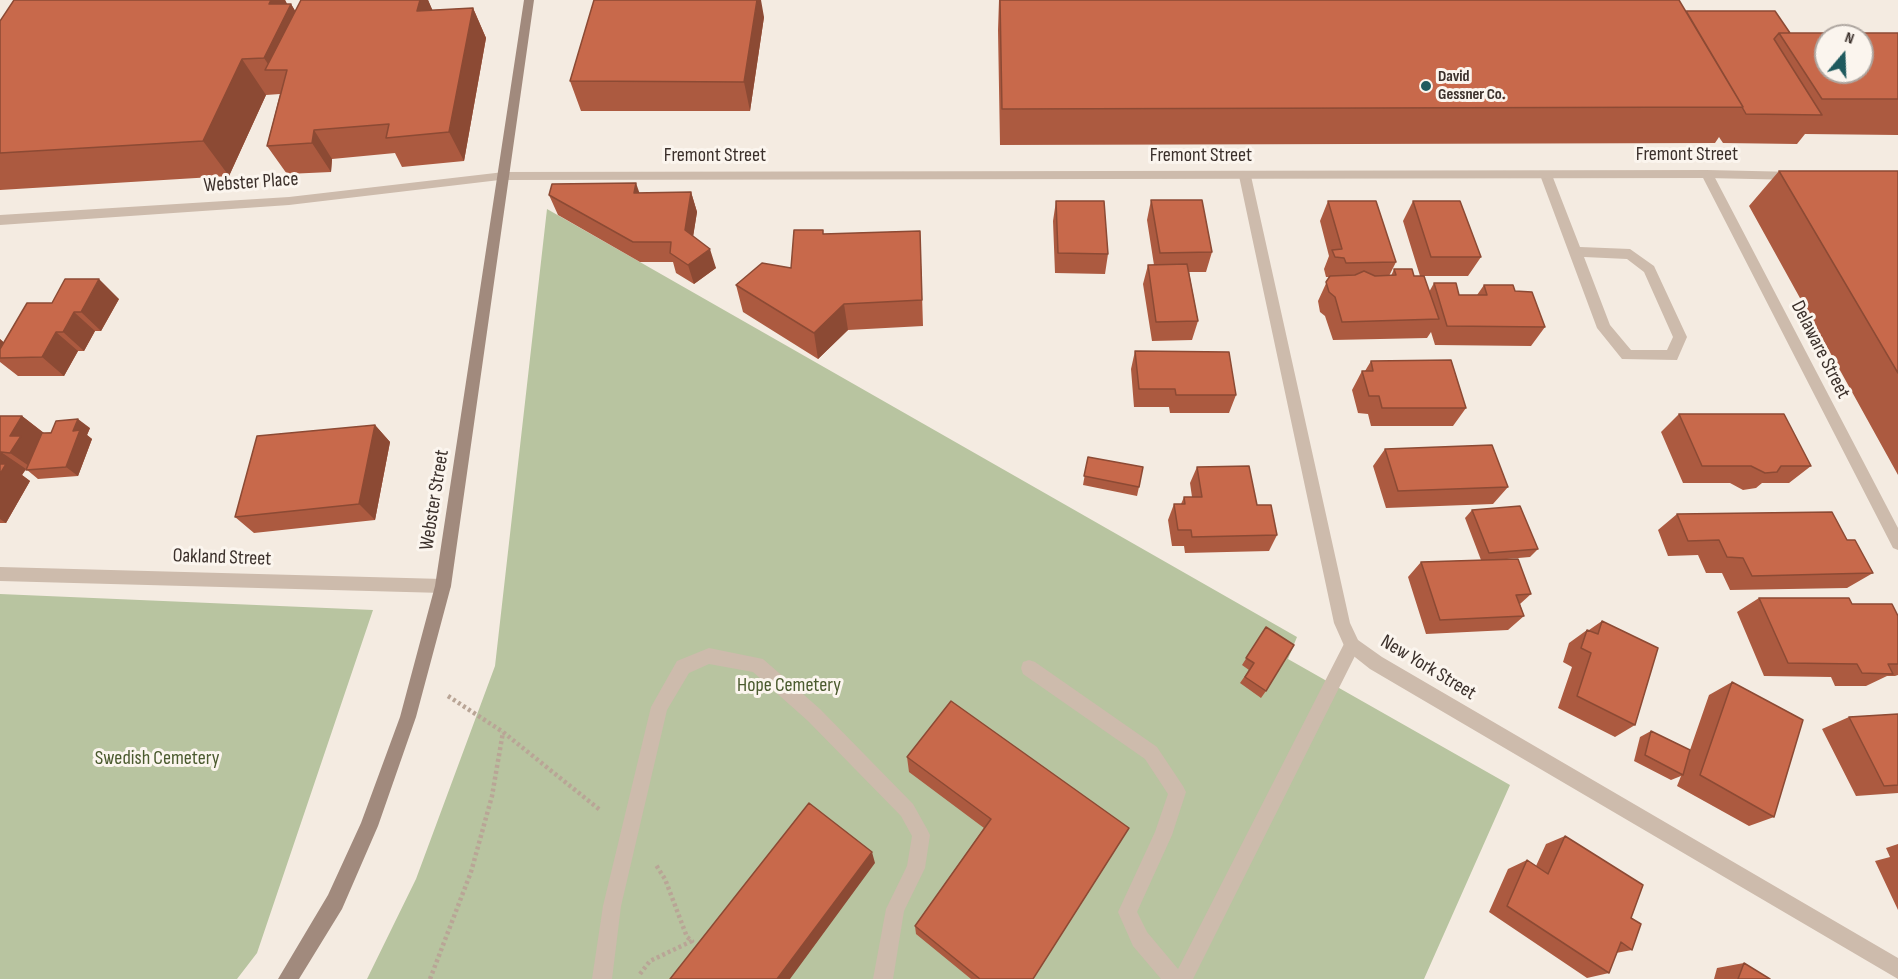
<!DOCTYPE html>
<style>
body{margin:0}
#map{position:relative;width:1898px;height:979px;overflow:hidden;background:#f4ebe1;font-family:"Sofia Sans Condensed",sans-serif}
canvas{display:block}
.north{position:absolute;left:1814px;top:24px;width:60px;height:60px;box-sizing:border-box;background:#fbf5ee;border:2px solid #aea6a0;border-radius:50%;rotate:19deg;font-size:16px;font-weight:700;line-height:24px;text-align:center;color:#3b302b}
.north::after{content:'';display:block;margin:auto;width:21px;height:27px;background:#1f5a5e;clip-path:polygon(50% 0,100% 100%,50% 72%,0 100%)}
</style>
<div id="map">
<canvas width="1898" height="979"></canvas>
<div class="north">N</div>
</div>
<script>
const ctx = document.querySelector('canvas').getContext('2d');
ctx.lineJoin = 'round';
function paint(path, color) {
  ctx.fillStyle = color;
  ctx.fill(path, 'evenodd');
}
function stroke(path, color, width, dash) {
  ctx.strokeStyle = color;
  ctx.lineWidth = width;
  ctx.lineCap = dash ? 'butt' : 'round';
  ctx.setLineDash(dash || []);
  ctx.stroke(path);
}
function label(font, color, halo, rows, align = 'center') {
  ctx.font = font + ' "Sofia Sans Condensed",sans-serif';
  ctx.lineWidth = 6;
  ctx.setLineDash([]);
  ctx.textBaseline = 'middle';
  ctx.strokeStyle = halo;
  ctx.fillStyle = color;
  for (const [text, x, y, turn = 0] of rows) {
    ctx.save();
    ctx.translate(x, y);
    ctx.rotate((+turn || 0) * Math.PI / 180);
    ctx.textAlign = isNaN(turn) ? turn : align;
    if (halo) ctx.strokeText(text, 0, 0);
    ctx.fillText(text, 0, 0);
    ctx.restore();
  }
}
const green = new Path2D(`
 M547 209 1297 637 1288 659 1510 785 1424 979H367L416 879 495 666Z
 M0 594 373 610 257 953 237 979H0Z`);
const path = new Path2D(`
 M448 696 503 732 600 810
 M640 974 650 961 692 941 687 937 665 879 656 865
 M430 979 471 872 492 796 503 732`);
const service = new Path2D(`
 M1546 171 1552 175 1580 247 1630 249 1654 266 1687 337 1677 360 1622 359 1597 328 1540 175ZM1584 257 1627 259 1644 272 1673 337 1667 350H1631L1610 325Z
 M1352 637 1358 640 1360 645 1358 650 1193 979H1161L1133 946 1118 912 1155 832 1168 794 1145 759 1023 674 1021 668 1023 662 1029 660 1035 662 1157 747 1183 786 1186 792 1172 835 1137 912 1147 932 1178 969 1346 640Z
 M709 648 763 659 820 709 913 804 927 829 930 835 925 868 904 911 893 979H873L886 909 907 866 912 836 901 816 808 721 753 672 709 664 689 673 667 710 621 906 612 979H592L603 906 651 707 677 661Z`);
const minor = new Path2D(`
 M1707 170 1713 174 1898 528V550L1893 548 1701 174Z
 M504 172 510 176 508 179 289 205 0 225V215L289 197Z
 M1245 172 1251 176 1350 623 1358 640 1382 657 1898 958V979L1370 669 1346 650 1334 623 1239 176Z
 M0 567 443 579 449 581 451 586 449 591 443 593 0 581Z`);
const tertiary = new Path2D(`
 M1707 170 1797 172 1803 176 1797 180 1707 178 504 180 498 176 504 172Z`);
const secondary = new Path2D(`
 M524 0H534L451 586 416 717 378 826 342 909 299 979H278L328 895 361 823 400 717 435 586Z`);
const wall = new Path2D(`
 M285 0 287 4H291L295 11 301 0H428L432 10 473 8 486 38 464 161 402 167 395 153 332 159 331 172 287 174 267 146 280 94 266 95 229 176 0 190V21Z
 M999 0 1685 11 1790 33H1898V135L1805 134 1797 144 1723 143 1719 137 1715 143 1000 145 998 30Z
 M764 17 750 111H581L570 81Z
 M1779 171H1898V475L1749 206Z
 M691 192 697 212 693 236 716 268 694 284 676 273 673 262H640L558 215 549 195Z
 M1151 200 1212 252 1206 272H1189L1198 321 1192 340 1152 341 1143 284 1148 265H1154L1147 220Z
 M1056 201 1108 254 1105 274 1055 273 1053 221Z
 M1328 201 1396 262 1389 276H1391L1394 269 1414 276H1420L1403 221 1413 201 1481 257 1468 276H1424L1429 292 1434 283 1459 295H1477L1484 285 1515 291 1545 327 1531 346 1435 345 1431 332 1427 338 1333 340 1325 316 1320 312 1318 301 1329 277H1326L1324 269 1329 256 1320 221Z
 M920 231 923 326 848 330 818 359 743 312 736 285 791 268 823 234Z
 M119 299 101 331H95L84 351H78L64 376H18L0 362V339L4 343 52 303Z
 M1135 351 1236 395 1229 413H1170L1169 407H1134L1131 369Z
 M1371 361 1466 408 1453 426H1371L1368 414 1358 413 1352 390 1362 371H1365Z
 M1679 414 1811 466 1789 483H1762L1756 488 1743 490 1730 483H1683L1661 432Z
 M0 416H22L44 433 90 428 87 435 92 439 78 476 38 479 26 469 22 475 30 481 6 523H0Z
 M375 425 390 442 375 520 254 533 235 517Z
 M1385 449 1508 487 1493 504 1386 508 1373 466Z
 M1088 457 1139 487 1137 496 1083 485Z
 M1197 467 1257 505 1277 535 1269 551 1185 553 1184 546H1172L1168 520 1174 504H1181L1184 497H1192L1190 483Z
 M1472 510 1538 549 1530 557 1507 559 1531 594 1520 604 1524 616 1508 630 1426 634 1408 577 1421 562 1481 560 1465 518Z
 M1677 514 1847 540 1873 573 1847 588 1730 590 1722 573H1706L1698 555 1668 556 1658 530Z
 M1759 598 1852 604 1898 616V675L1895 676H1887L1866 686H1835L1831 677 1764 676 1737 612Z
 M1602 621 1635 725 1615 737 1558 708 1572 667 1563 662 1569 643 1587 630H1589Z
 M1266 627V691L1261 698 1240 683 1249 670 1242 665Z
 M1732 682 1774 817 1749 826 1677 786 1681 776 1671 780 1634 761 1640 737 1651 731 1690 750 1709 695Z
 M1898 714V793L1856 796 1822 729 1849 717Z
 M907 757 1129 828 1033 979H971L916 934 915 926 984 828 909 772Z
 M1565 836 1631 918 1632 950 1616 953 1609 973 1587 978 1489 912 1508 869 1527 860 1536 866 1546 844Z
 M1898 844V910L1875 861 1890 857 1886 848Z
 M1744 963 1770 979H1714L1717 968Z`);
const shadedWall = new Path2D(`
 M271 0H285L289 8 291 4 313 40 287 70H272L264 58 269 4Z
 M420 0H428L437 20 417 11Z
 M757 0H761L764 17 750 111 744 82Z
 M473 8 486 38 464 161 449 132Z
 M242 59 266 95 229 176 203 141Z
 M314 130 332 159 331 172 312 143Z
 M636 183 643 203 634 193Z
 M691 192 697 212 691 250 685 230Z
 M710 249 716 268 694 284 688 265Z
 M99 279 119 299 101 331 81 312Z
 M844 304 848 330 818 359 814 333Z
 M74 312 95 331 84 351 63 332Z
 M56 332 78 351 64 376 42 357Z
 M0 339 8 346 0 358Z
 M22 416 45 434 44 454 35 470 10 453V436Z
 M78 419 90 428 87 435 92 439 78 476 66 467 73 431Z
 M375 425 390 442 375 520 359 504Z
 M1 452 26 469 22 475 30 481 6 523 0 519V455Z
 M872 852 875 863 790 979H777Z`);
const building = new Path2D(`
 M14 0H271L269 4H291L264 58 242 59 203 141 0 153V21Z
 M301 0H420L417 11 473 8 449 132 386 138 389 124 314 130 312 143 267 146 287 70H265Z
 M594 0H757L744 82 570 81Z
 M1000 0H1679L1743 107 1002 109Z
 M1686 11H1775L1790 33H1779L1774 39 1822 115 1746 114 1742 107H1743Z
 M1779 33H1898V99H1822ZM1826 36H1862V72H1826Z
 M1779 171H1898V373Z
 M636 183 634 193 691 192 685 230 710 249 688 265 670 253 671 242H633L549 195 552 184Z
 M1151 200H1202L1212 252 1160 253Z
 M1056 201H1104L1108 254 1058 253Z
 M1328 201H1376L1396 262 1346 263 1344 258 1335 257 1332 250 1342 249Z
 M1413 201H1460L1481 257H1431Z
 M794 230H823V234L920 231 922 300 844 304 814 333 736 285 762 263 791 268Z
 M1187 264 1198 321 1156 322 1148 265Z
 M1394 269H1412L1414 276H1424L1439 319 1342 322 1335 297 1329 292 1326 282 1330 276 1355 275 1364 271 1375 276 1396 275Z
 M65 279H99L81 312H74L63 332H56L42 357 0 358V349L27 303H52Z
 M1434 283H1456L1459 295H1487L1484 285H1513L1515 291 1532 292 1545 327 1447 326Z
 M1135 351 1229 352 1236 395H1176L1175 389H1139Z
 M1451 360 1466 408H1382L1379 396H1369L1362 371H1373L1371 361Z
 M1679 414H1784L1811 466H1781L1777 472 1765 473 1751 466H1702Z
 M0 416H22L10 436H21L10 453 1 452 0 455Z
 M78 419 73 431 80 430 66 467 26 470 42 433H51L56 421Z
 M375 425 359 504 235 517 257 436Z
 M1492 445 1508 487 1398 491 1385 449Z
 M1088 457 1143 467 1139 487 1084 476Z
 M0 464H6L0 474Z
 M1249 466 1257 505H1271L1277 535 1192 537 1191 530H1178L1174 504H1185L1184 497H1202L1197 467Z
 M1520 506 1538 549 1489 553 1472 510Z
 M1832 512 1847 540H1855L1873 573 1752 576 1743 558 1727 557 1719 540 1688 541 1677 514Z
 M1518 559 1531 594 1516 595 1524 616 1440 620 1421 562Z
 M1759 598H1849L1852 604H1892L1898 616V664H1888L1893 674 1862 673 1857 664 1788 663Z
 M1602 621 1658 648 1635 725 1577 696 1591 653 1581 648 1587 630 1598 634Z
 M1266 627 1294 645 1266 691 1245 677 1254 663 1246 658Z
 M1732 682 1803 720 1774 817 1700 775Z
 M951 701 1129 828 1033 979H980L915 926 991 819 907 757Z
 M1898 714V785L1884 786 1849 717Z
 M1651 731 1690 750 1683 775 1645 755Z
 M809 803 872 852 777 979H670Z
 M1565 836 1643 885 1631 918 1641 924 1632 950 1621 942 1609 973 1507 906 1527 860 1548 874Z
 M1744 963 1770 979H1738Z`);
const markers = [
 [1426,86,6,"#1f5a5e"]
];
const farPoinames = [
 ["David",1438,77],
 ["Gessner Co.",1438,95]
];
const streetNames = [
 ["Fremont Street",1687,155],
 ["Fremont Street",715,156],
 ["Fremont Street",1201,156],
 ["Webster Place",251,183,-4],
 ["Delaware Street",1820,350,63],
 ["Webster Street",435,500,-81],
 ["Oakland Street",222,558,2],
 ["New York Street",1428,668,31]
];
const parkNames = [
 ["Hope Cemetery",789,686],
 ["Swedish Cemetery",157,759]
];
paint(green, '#b8c4a0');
stroke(path, '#b9a596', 4.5, [3, 3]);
paint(service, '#cdbbac');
paint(minor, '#cdbbac');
paint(tertiary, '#cdbbac');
paint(secondary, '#a18a7d');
paint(wall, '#ac5a40');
paint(shadedWall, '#8c4a34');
paint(building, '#c8694b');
stroke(building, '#8c4a34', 1.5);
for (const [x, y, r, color] of markers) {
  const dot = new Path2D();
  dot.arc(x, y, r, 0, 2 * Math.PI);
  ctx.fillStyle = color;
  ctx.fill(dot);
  stroke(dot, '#fbf5ee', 2);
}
label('bold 16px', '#3b302b', '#fbf5ee', farPoinames, 'left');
label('20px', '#3b302b', '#fbf5ee', streetNames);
label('20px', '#4a5a2e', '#fbf5ee', parkNames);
</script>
